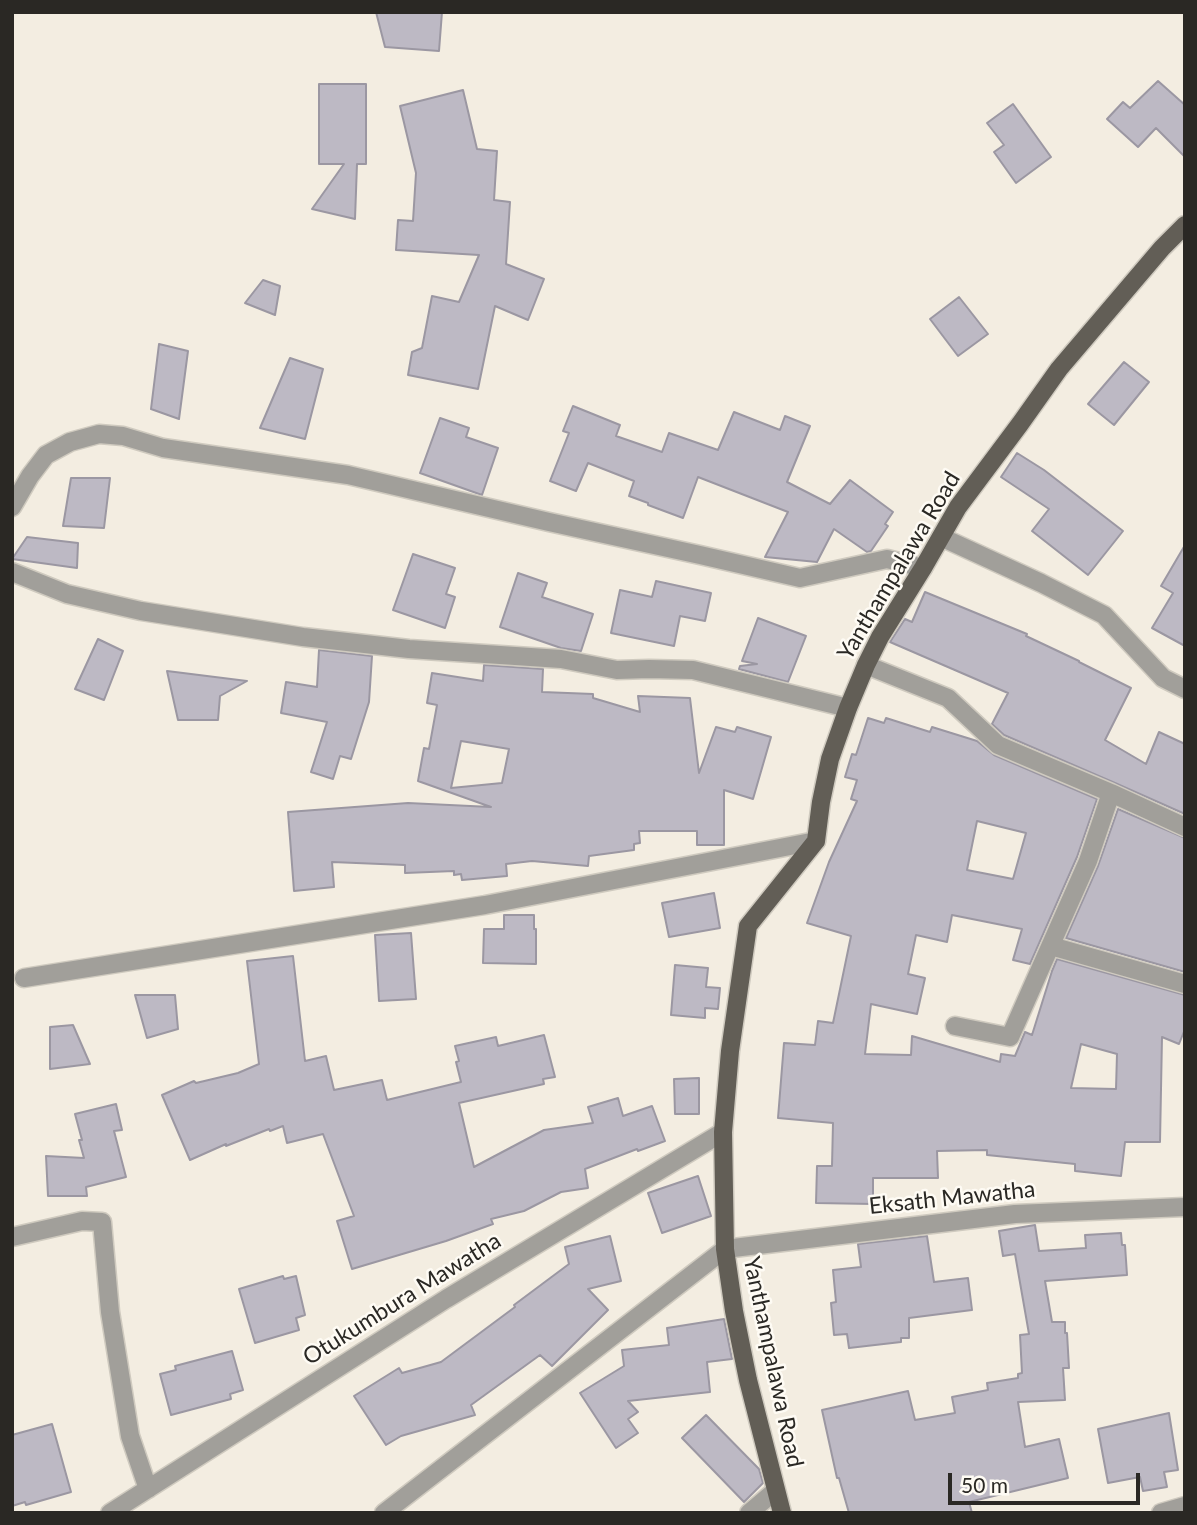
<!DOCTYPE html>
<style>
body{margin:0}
#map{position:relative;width:1197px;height:1525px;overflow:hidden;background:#f3ede1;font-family:Lato,sans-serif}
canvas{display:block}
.frame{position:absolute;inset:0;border:14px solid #2a2824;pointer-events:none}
.scale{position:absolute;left:948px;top:1473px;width:192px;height:32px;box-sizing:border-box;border:4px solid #2a2824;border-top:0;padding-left:9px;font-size:21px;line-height:24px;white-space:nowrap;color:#2a2824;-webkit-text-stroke:5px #fefbf4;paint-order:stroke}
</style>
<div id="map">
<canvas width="1197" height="1525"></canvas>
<div class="frame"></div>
<div class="scale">50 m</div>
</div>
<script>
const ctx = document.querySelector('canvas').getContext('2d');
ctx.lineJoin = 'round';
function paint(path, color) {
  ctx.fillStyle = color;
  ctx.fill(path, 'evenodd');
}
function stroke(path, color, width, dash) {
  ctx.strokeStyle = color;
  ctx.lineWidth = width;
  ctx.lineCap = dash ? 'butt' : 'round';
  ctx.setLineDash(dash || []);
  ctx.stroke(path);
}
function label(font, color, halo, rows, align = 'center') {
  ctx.font = font + ' Lato,sans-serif';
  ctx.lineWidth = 5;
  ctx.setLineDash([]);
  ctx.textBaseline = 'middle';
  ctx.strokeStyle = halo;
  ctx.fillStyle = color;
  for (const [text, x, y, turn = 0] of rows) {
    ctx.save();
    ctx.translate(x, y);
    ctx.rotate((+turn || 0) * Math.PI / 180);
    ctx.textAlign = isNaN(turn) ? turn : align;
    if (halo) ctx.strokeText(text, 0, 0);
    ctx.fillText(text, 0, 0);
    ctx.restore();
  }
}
const building = new Path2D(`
 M376 12H442L439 51 385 47Z
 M1158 81 1185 105V157L1156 128 1138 147 1107 119 1123 102 1130 108Z
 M319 84H366V164H357L355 219 312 209 344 164H319Z
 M463 90 477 149 497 151 494 200 510 202 506 264 544 279 528 320 495 306 478 389 408 375 412 352 422 348 432 296 459 302 479 255 396 250 398 220 413 221 416 173 400 106Z
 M1013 104 1051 157 1016 183 994 152 1004 145 987 123Z
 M263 280 280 286 275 315 245 303Z
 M959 297 988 334 958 356 930 319Z
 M159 344 188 351 179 419 151 409Z
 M290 358 323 369 305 439 260 428Z
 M1124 362 1149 382 1114 425 1088 404Z
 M573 406 620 425 616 436 662 452 669 433 718 450 734 412 780 430 785 416 810 426 787 482 830 504 850 480 893 512 885 524 888 526 871 551 867 552 834 529 817 562 765 557 788 512 698 477 683 518 648 505V503L629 496 634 481 588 463 576 491 550 481 569 433 563 431Z
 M440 418 469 428 466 437 498 448 482 495 420 473Z
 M1017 453 1044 470 1123 531 1088 575 1032 531 1049 509 1001 477Z
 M71 478H110L104 528 63 526Z
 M27 537 78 543 77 568 12 559Z
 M1185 545V646L1152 628 1173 593 1161 586Z
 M413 554 455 568 446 594 455 597 445 628 393 610Z
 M518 573 547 583 542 597 593 614 581 651 561 648 500 627Z
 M656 581 711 593 705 621 680 616 674 646 611 633 620 590 652 597Z
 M925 592 1027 634 1026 636 1079 661V662L1131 688 1105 740 1146 764 1159 732 1185 744V814L1115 783 1004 735 992 724 1008 693 890 642 905 619 912 622Z
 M758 618 806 636 788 682 739 669 740 666 757 664 742 661Z
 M98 639 123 651 104 700 75 689Z
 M319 650 372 656 369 702 351 759 340 756 333 779 311 772 327 722 281 713 286 682 317 687Z
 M484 665 543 669 542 692 593 694V698L640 712 638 696 690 698 699 773 716 727 735 732 737 727 771 737 753 799 724 790V845H697V831H639L640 843 634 844V850L589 856 588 866 532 861 506 864 507 876 462 880 461 874 454 875V871L405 873V865L332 862 334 887 294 891 288 812 408 803 491 807 418 781 424 748 429 749 437 705 427 703 432 673 483 681ZM461 741 509 749 502 783 451 788Z
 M167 671 247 681 220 696 218 720H178Z
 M868 718 884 723 886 718 930 732 932 727 977 741 994 755 1097 799 1077 857 1030 964 1013 960 1022 929 952 915 947 942 916 935 908 974 925 978 917 1014 871 1004 865 1054 911 1055 912 1036 1000 1062 1001 1054 1015 1056 1025 1032 1032 1035 1052 971 1057 959 1185 995V1029L1179 1044 1162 1037 1160 1142H1125L1121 1176 1075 1171V1164L987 1155V1150L937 1151 938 1178H873V1204L816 1203 817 1166H832L833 1123 778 1118 784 1043 815 1045 818 1021 833 1023 851 936 807 923 829 862 857 801 851 799 857 780 845 777 852 754 856 755ZM977 821 1026 833 1013 879 967 870ZM1081 1044 1117 1054 1116 1089 1071 1088Z
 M1118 809 1185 838V972L1066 938 1098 866Z
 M714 893 720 928 669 937 662 903Z
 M504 915H534V929H536V964L483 963 484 929H504Z
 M411 933 416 999 379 1001 375 935Z
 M293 956 305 1061 326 1056 334 1090 382 1080 387 1100 461 1082 456 1062 459 1061 455 1046 496 1037 498 1046 544 1035 555 1077 543 1079 544 1084 459 1103 474 1167 544 1130 593 1123 588 1107 618 1098 623 1116 652 1106 665 1141 638 1151 637 1149 585 1169 588 1188 561 1192 524 1211 491 1219 493 1224 446 1241 352 1269 337 1221 354 1216 323 1134 287 1143 283 1126 270 1131 269 1129 226 1146V1144L190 1160 162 1095 194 1081 196 1083 238 1073 259 1064 247 961Z
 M675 965 708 968 706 987 720 988 718 1009 705 1008V1018L671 1015Z
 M135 995H175L178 1029 147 1038Z
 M73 1025 90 1064 50 1069V1027Z
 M699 1078V1114H675L674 1079Z
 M116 1104 122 1130 114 1131 126 1177 86 1187 87 1196H48L46 1156 84 1158 79 1140H82L75 1114Z
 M698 1176 711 1216 662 1233 648 1193Z
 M1035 1225 1039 1251 1086 1248 1085 1235 1121 1233 1122 1245H1125L1127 1275 1045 1281 1052 1322H1065V1333H1067L1069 1368H1063L1065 1400 1018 1402 1025 1447 1059 1439 1068 1478 969 1502 972 1513H849L839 1478H837L822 1410 908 1391 915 1420 955 1413 952 1397 988 1390 987 1383 1018 1378V1374L1022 1373 1020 1335 1029 1334 1015 1254 1003 1256 999 1231Z
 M610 1236 621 1281 588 1289 608 1310 552 1366 540 1355 471 1405 475 1415 401 1436 386 1445 354 1396 399 1368 402 1373 441 1362 515 1307 514 1305 569 1264 565 1247Z
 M927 1236 934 1282 968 1278 972 1310 909 1318V1338H901V1342L849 1348 847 1334 834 1335 831 1303 836 1302 833 1270 861 1267 858 1244Z
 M283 1276 284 1279 296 1276 305 1315 296 1318 299 1330 255 1343 239 1289Z
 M724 1319 732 1359 707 1362 710 1392 628 1401 638 1412 628 1419 638 1433 616 1448 580 1393 624 1366 622 1350 669 1345 667 1328Z
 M232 1351 243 1390 230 1394 231 1399 171 1415 160 1374 176 1370 175 1366Z
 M1169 1413 1178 1470 1164 1472 1167 1487 1143 1491 1140 1477 1108 1483 1098 1429Z
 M706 1415 759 1469 763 1483 744 1502 682 1438Z
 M52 1424 71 1492 26 1505 25 1502 12 1506V1435Z`);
const minor = new Path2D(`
 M12 507 30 476 46 455 70 442 99 434 123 436 163 448 348 475 549 522 700 555 800 578 887 559 923 568
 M941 537 1041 583 1104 615 1163 678 1185 689
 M12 572 67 594 141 611 303 637 409 649 561 659 617 670 649 669 693 670 848 708
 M866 665 948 698 998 745 1111 793 1185 827
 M1051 946 1185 984
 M24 978 485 905 816 841
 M955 1026 1010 1037 1088 861 1111 793
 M12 1237 82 1221 102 1222 110 1312 130 1436 148 1489
 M110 1513 446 1299 723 1132
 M384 1513 725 1249 1015 1214 1185 1207
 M749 1513 775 1491
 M1161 1513 1185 1506`);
const major = new Path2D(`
 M782 1513 748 1380 734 1311 725 1249 723 1132 730 1051 748 926 816 841 821 802 830 759 848 708 866 665 880 637 923 568 958 507 1020 424 1059 369 1162 248 1185 225`);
const streetNames = [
 ["Yanthampalawa Road",899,566,-59],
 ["Eksath Mawatha",952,1198,-6],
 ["Otukumbura Mawatha",402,1299,-32],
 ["Yanthampalawa Road",773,1362,78]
];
paint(building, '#bdb9c4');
stroke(building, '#9b97a2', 2);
stroke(minor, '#cfcabf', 21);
stroke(major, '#cfcabf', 21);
stroke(minor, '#a19f9a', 18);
stroke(major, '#625e56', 18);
label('23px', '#2a2824', '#fefbf4', streetNames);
</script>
